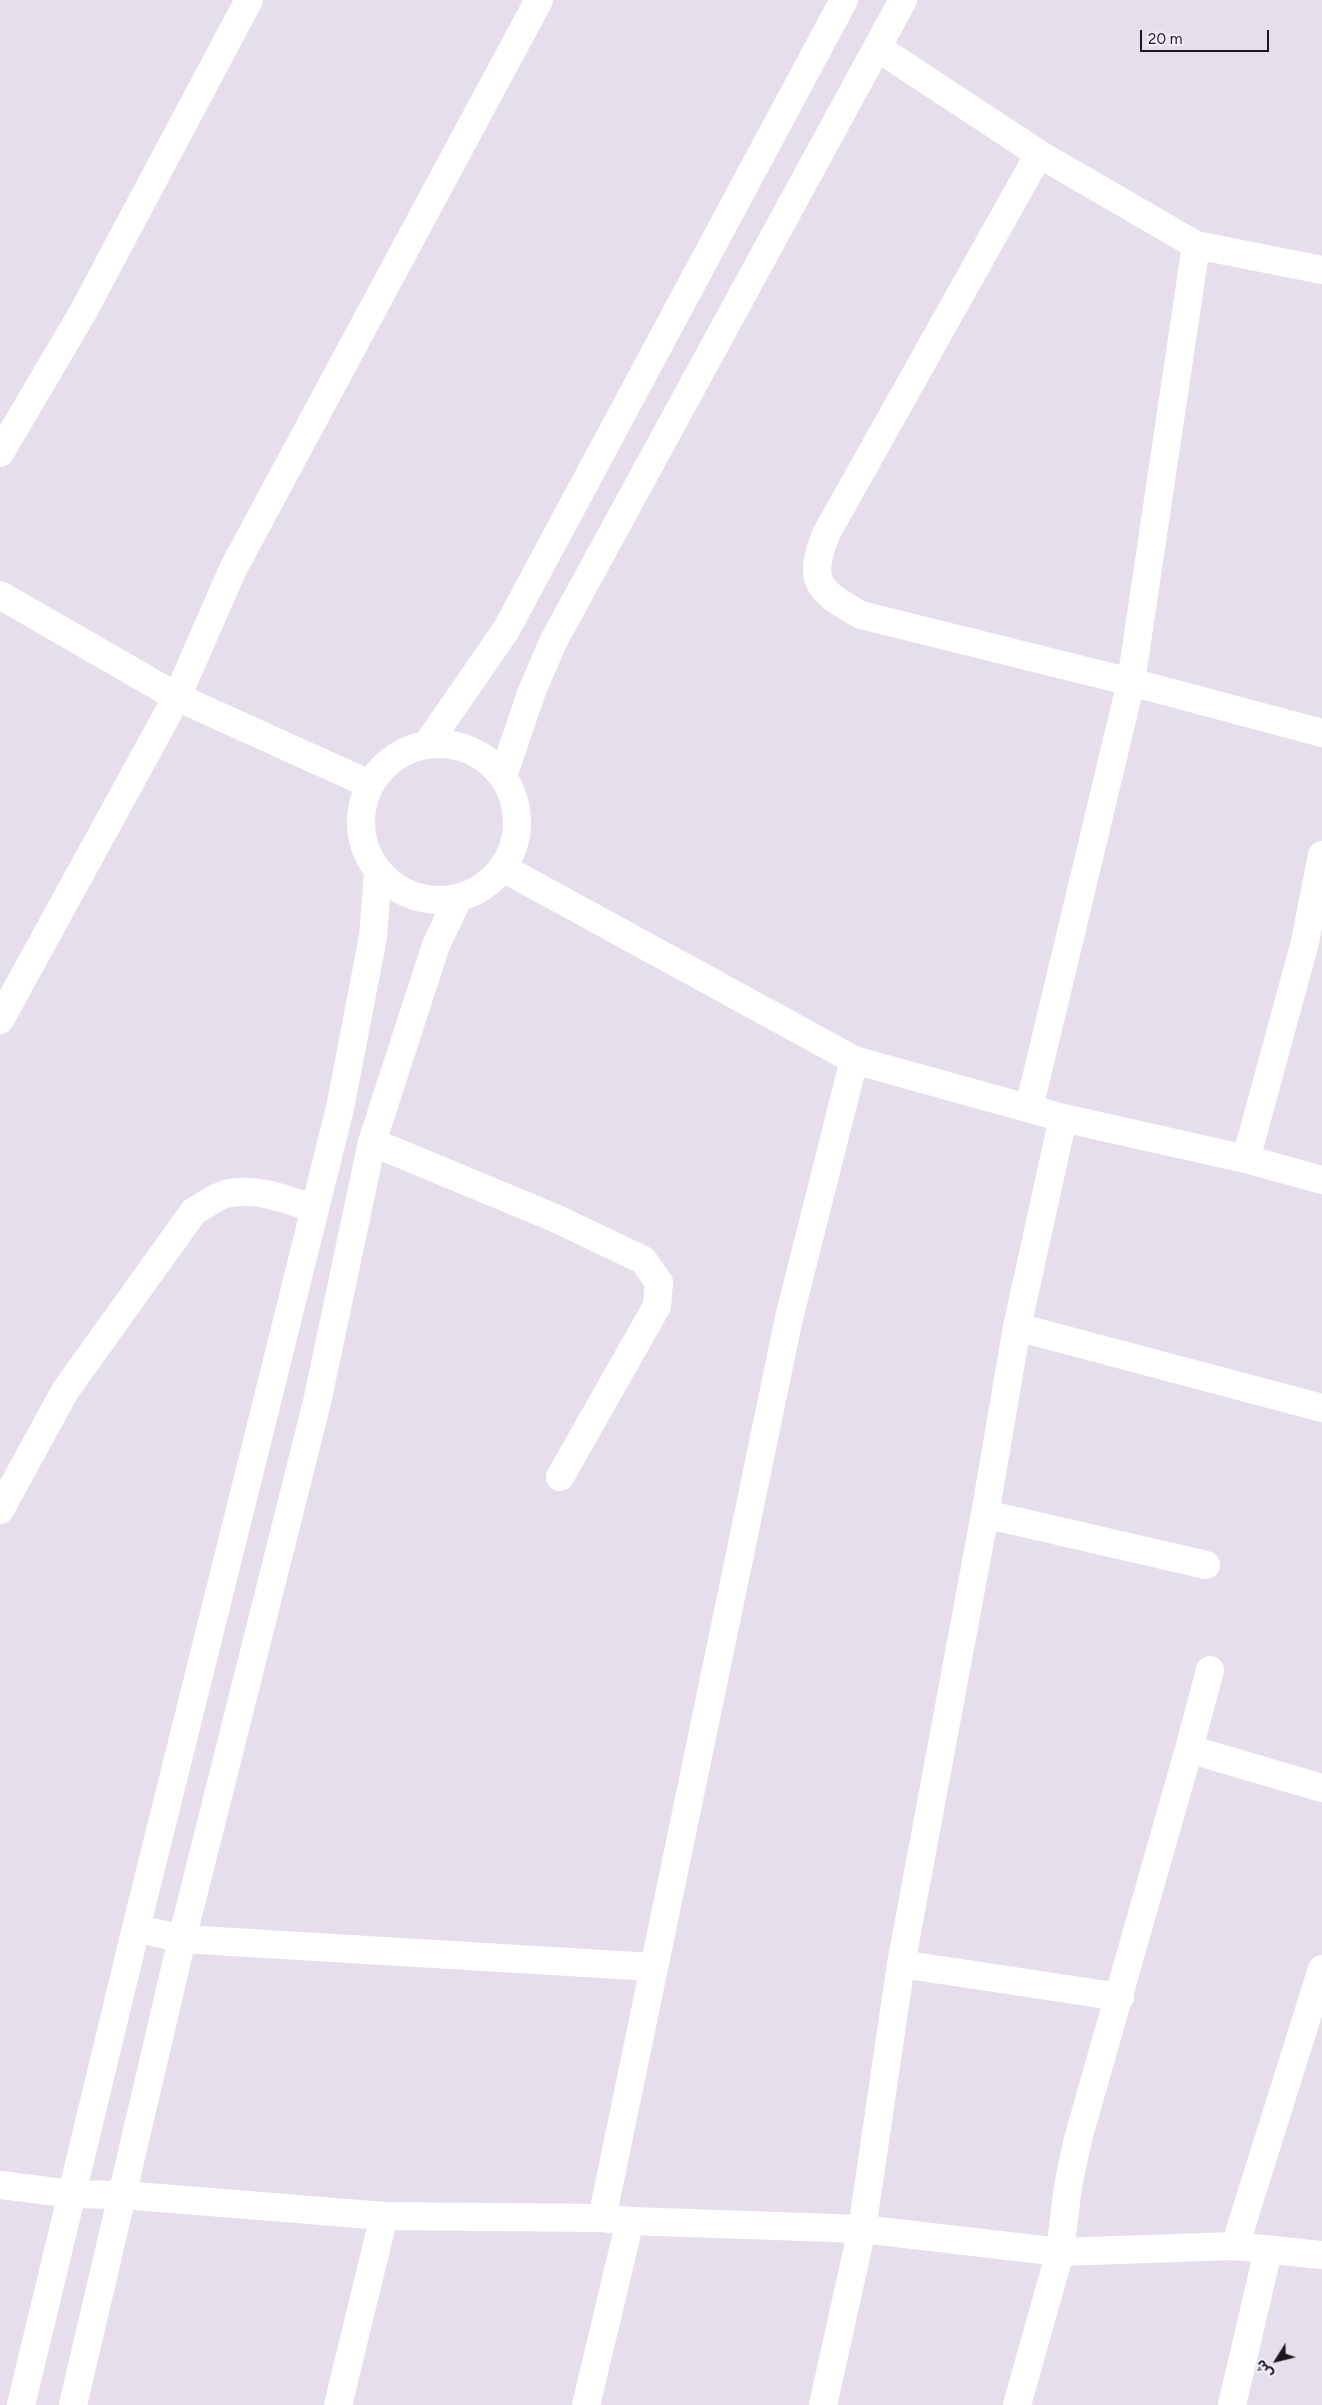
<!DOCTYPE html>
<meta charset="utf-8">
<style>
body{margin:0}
#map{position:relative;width:1322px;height:2405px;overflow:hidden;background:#e6dfeb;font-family:Figtree,"Noto Sans Arabic",sans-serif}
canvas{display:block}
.north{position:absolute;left:1252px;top:2335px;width:50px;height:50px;-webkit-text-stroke:4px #f3ecf9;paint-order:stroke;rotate:234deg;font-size:14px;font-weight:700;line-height:20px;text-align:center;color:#1c191e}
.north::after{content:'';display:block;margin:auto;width:18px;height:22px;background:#1c191e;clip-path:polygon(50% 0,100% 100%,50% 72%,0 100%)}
.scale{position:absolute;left:1140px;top:30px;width:129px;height:22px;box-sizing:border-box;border:2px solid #1c191e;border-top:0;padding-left:6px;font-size:15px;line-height:18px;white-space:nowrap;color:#1c191e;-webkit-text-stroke:4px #f3ecf9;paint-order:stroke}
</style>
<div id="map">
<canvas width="1322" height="2405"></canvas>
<div class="north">ش</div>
<div class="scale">20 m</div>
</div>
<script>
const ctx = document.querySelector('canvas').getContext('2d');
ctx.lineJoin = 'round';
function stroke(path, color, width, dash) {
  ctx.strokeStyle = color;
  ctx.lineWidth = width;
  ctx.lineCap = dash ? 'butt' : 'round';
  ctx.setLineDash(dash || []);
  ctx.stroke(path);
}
const minor = new Path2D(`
 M878 48 1039 154 1196 245 1322 270
 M1039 154 826 534C807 582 818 591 861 615L1131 682 1322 733
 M0 453 83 312 249 0
 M0 595 177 697 369 784
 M428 743 506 630 844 0
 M361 822a78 78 0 1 1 156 0a78 78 0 1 1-156 0Z
 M503 776 532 691 554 640 903 0
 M503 868 854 1060 1063 1118 1246 1159 1322 1180
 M0 1020 177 697 233 569 539 0
 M1029 1108 1131 682 1196 245
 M372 1142 555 1218 643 1260 659 1282 657 1306 560 1477
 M1246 1159 1305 942 1322 855
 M1017 1327 1322 1408
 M0 1510 65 1391 194 1211C204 1206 215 1197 226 1194 254 1186 288 1200 315 1209
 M985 1514 1206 1565
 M1210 1670 1189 1749 1322 1788
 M136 1928 182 1939 653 1967
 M901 1964 1120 1997
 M0 2185 72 2194 123 2195 384 2216 602 2218 630 2221 862 2229 1060 2252 1235 2246 1322 2255
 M602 2218 789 1318 854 1060
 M1235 2246 1322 1969
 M21 2405 136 1928 340 1108 373 937 378 873
 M73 2405 182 1939 317 1402 372 1142 436 945 458 899
 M338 2405 384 2216
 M586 2405 630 2221
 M823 2405 862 2229 901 1964 985 1514 1017 1327 1063 1118
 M1017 2405 1060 2252 1068 2186 1078 2139 1189 1749
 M1232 2405 1268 2251`);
stroke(minor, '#fff', 28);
</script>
